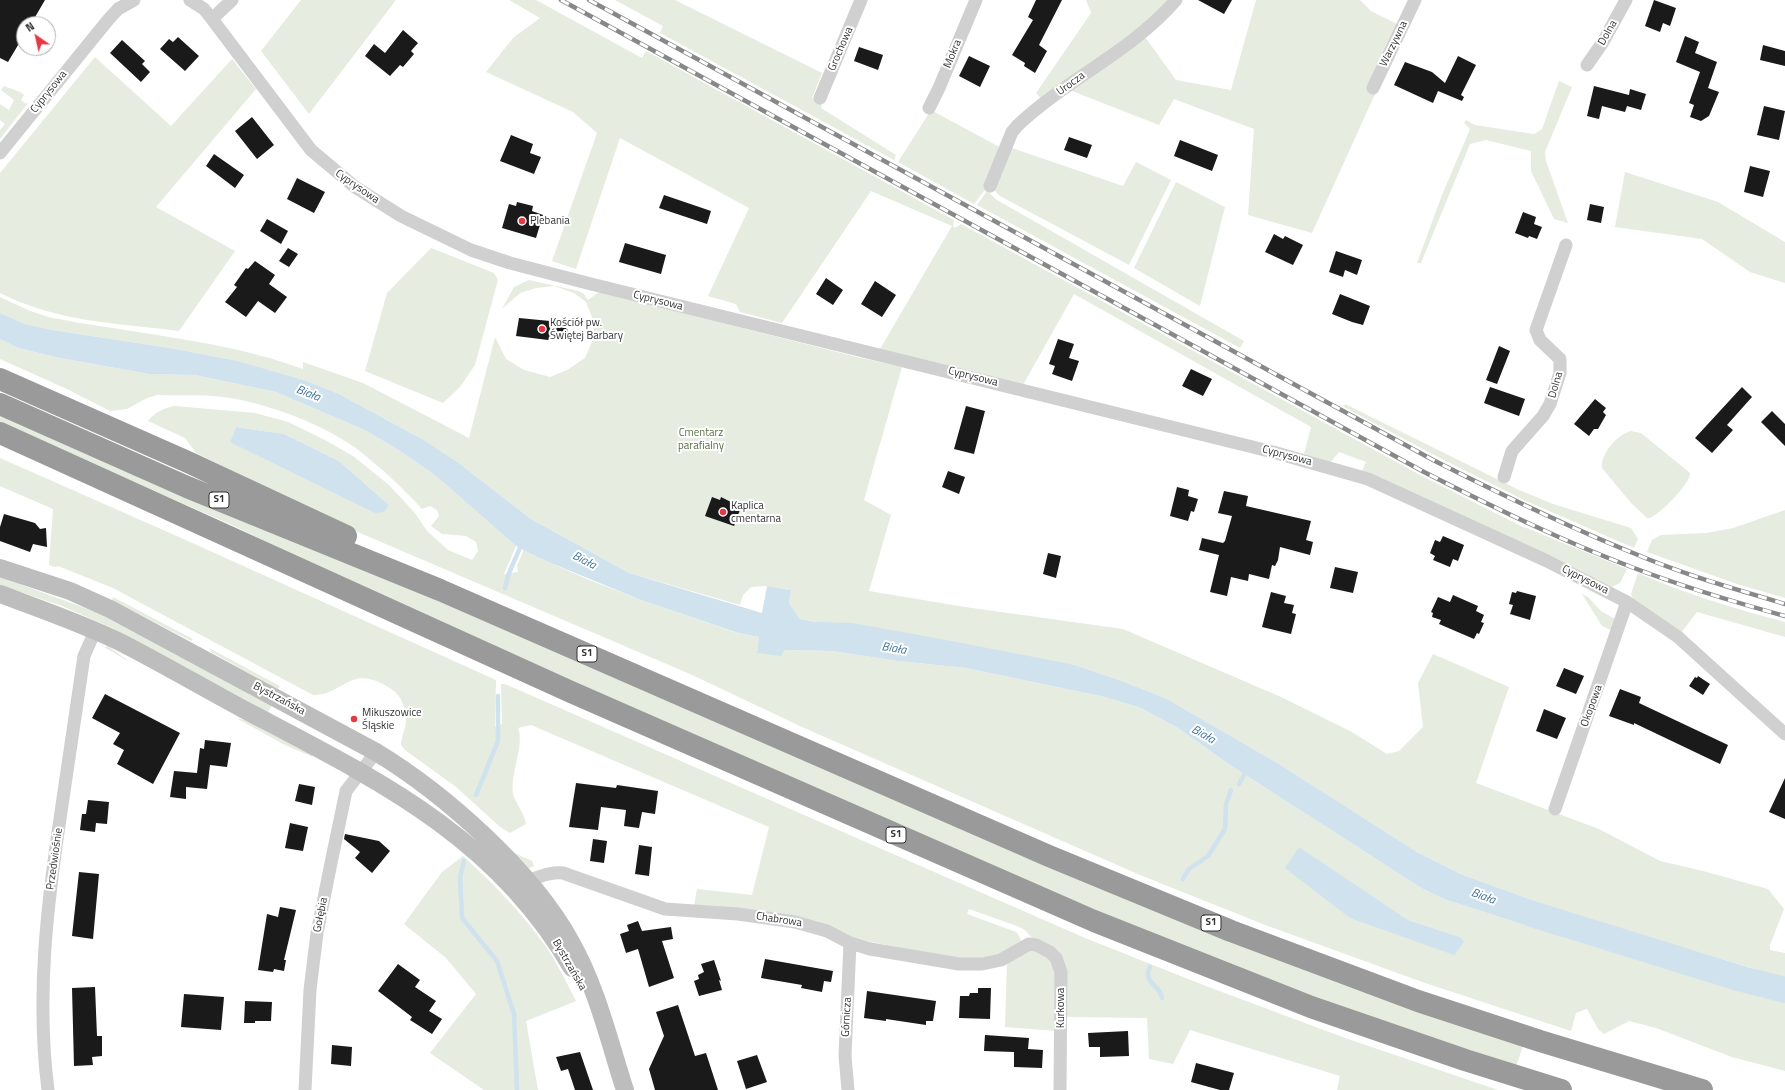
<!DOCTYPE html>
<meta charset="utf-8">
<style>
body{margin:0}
#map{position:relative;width:1785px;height:1090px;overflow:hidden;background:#fff;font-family:"Titillium Web",sans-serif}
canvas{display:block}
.north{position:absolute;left:16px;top:16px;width:40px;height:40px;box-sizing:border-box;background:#fff;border:1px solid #adadad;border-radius:50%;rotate:326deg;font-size:11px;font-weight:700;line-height:16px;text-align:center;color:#333}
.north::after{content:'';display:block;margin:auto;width:14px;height:18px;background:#e63946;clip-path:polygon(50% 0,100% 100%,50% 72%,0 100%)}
</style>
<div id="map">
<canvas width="1785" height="1090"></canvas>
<div class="north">N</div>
</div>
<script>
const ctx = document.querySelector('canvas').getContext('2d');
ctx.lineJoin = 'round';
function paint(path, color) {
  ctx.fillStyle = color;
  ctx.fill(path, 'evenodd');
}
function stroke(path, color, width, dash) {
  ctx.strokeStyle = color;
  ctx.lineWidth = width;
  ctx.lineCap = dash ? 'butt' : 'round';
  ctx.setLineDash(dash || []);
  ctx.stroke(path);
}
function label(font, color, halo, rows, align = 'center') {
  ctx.font = font + ' "Titillium Web",sans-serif';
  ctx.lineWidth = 4;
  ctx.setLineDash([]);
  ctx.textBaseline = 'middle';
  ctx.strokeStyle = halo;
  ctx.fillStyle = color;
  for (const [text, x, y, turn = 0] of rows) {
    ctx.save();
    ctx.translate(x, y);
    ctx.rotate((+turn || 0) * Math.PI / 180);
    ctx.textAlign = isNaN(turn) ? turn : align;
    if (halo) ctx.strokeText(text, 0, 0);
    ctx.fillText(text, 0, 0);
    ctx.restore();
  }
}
const green = new Path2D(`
 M301 0H396L309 114 261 51Z
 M509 0H536L642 58 646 51 954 220 953 226 955 228 961 224 1422 476 1519 525 1627 569 1620 583 1612 587 1549 555 1362 471 1366 462 1339 452 1331 462 1304 454 1311 427 1074 294 1023 385 880 349 952 226 871 191 782 323 740 312 736 304 708 296 749 208 620 138 576 269 552 261 597 133 573 112 486 72 513 38 540 18Z
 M615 0H675L822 73 812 98 822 105 821 108 896 155 894 160 660 33 663 26Z
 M1086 0H1173L1159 15 1043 101 1036 93 1091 13Z
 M1256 0H1360L1371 11 1399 25 1367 90 1375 94 1312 233 1248 215 1254 129 1174 99 1159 125 1067 89 1145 37 1176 80 1231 90Z
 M95 57 171 126 232 59 256 89 156 207 235 251 179 331C116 323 57 322 0 293V173Z
 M1559 81 1572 87 1545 152 1546 161 1568 223 1554 219 1531 171V151L1486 140 1470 144 1421 263H1417L1442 195 1470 129 1464 123 1466 120 1475 125 1534 134 1542 129Z
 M4 86 20 92 24 95 21 100 26 104 28 102V103L0 139V130L5 124 0 120V104L9 110 14 100 1 90Z
 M931 110 1003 149 987 187 974 204 898 162Z
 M1009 147 1123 186 1136 162 1171 180 1129 265 1000 196 994 190Z
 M1625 172 1718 202 1785 242V283L1750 272 1702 239 1615 227Z
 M1176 182 1225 207 1200 306 1134 268Z
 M987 191 997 200 1244 341 1240 348 977 205Z
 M431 248 494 273 498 280 475 365 460 387 443 403 365 371 387 293Z
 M529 280 578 291 584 294 588 300 599 292 857 357 902 367 864 500 891 515 869 591 965 607 1123 629 1281 697 1352 732 1387 754 1399 751 1423 727 1418 683 1433 654 1509 687 1476 783 1599 829 1660 861 1703 871 1768 889 1784 909 1770 945V950L1785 953V978L1568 913 1463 875 1417 852 1279 764 1167 699 1122 681 1075 665 800 619 789 603 791 590 767 586 751 587 743 595 740 605 629 573 531 519 456 461 422 439 339 394 304 380 238 361 170 348 52 330 25 324 0 313V297L28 310 48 317C133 334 221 339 303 369V362L363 383 469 438 495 337 506 359 524 370 550 377 567 370 585 358 593 339 594 322 586 302 574 293 554 286 536 288 520 293 502 309 514 287Z
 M0 339 18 348 60 358 149 374 195 375 276 392 367 431 400 451 436 476 516 546 504 574 518 572 517 566 524 549 546 561 587 579 641 600 737 633 759 637 757 653 784 650 832 651 898 661 966 668 1105 697 1141 708 1178 728 1230 765 1423 889 1444 899 1562 937 1658 966 1737 985 1785 999V1071L1732 1057 1656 1028 1629 1021 1604 1034 1598 1029 1587 1009 1576 1013 1571 1031 1425 983 1268 926 1140 875 802 727 690 674 360 533 196 453 185 438 148 421C155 412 164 408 175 406L255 413 288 422 323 439 353 456 389 485 415 513 427 531 448 550 472 560 478 551 476 542 466 536 442 534 431 526 439 516 437 510 430 506 422 509C402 487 380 467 357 449 325 425 269 404 230 398 206 394 181 396 157 395L147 398 127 409 110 411 67 389 0 359ZM236 427 284 434 339 461 389 505 230 442ZM1298 847 1408 920 1460 937 1350 918Z
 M1345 404 1517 489 1553 504 1631 528 1638 539 1634 548 1524 500 1436 456 1344 407Z
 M0 415 1523 1046 1516 1067 1309 996 1118 921 737 755 299 558 232 525 0 423Z
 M1631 431 1641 433 1690 473C1691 483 1660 514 1650 518H1647L1631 503 1602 468C1600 454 1618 434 1631 431Z
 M0 458 179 537 496 680 495 727 502 724 501 684H505L1085 938 1206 986 1345 1038 1498 1090H1337L1340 1076 1190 1030 1173 1064 1149 1059 1147 1018 1065 1017 1064 963 1058 951 1048 944 1031 937 1025 930 1017 926 969 909 967 914 1016 932 1020 937 1021 943 997 956 961 960 694 906 697 889 752 895 769 827 531 725 518 728C525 745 510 772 513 793 514 802 524 811 526 824L510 833 499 826 456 787 405 750 401 745C401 736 407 727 406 718 405 710 403 701 398 695 388 684 367 674 353 680 341 685 327 696 313 695L113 588 58 566 55 567 49 565 53 509 0 486Z
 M1785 510V598L1737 584 1647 552 1652 540 1661 535 1706 533 1733 528Z
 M1638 573C1686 594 1735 609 1785 622V637L1697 612 1681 633 1633 599 1631 594Z
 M0 577 96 612 272 705 268 712 112 628 62 606 0 585Z
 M1582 594 1588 597 1601 611 1615 619V632L1602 626Z
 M113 597 193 639 191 641 112 600Z
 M108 646 131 663 104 647Z
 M209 648 280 686 278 689 211 652Z
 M236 718 245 720 312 755 313 757 285 745Z
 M508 850 532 861 534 866 530 868 525 867Z
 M463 856C493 883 521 912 544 944 557 962 566 982 576 1001L526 1021 538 1090H484L430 1053 476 994 446 958 404 924 442 872Z
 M1036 950 1048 957 1056 967 1057 1031 1005 1027 1007 961 1022 952Z`);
const water = new Path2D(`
 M0 313 25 324 52 330 170 348 238 361 304 380 339 394 422 439 456 461 531 519 629 573 762 613 767 586 791 590 789 603 800 619 817 622 852 623 941 639 1075 665 1122 681 1167 699 1279 764 1417 852 1463 875 1568 913 1562 937 1444 899 1423 889 1230 765 1178 728 1141 708 1105 697 966 668 898 661 832 651 784 650 781 656 757 653 759 637 738 633 641 600 546 561 516 546 436 476 400 451 367 431 276 392 195 375 149 374 60 358 18 348 0 339Z
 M236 427 284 434 339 461 389 505 384 512 375 513 230 442Z
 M1299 847 1408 920 1460 937 1464 942 1454 955 1350 918 1285 868Z`);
const stream = new Path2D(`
 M505 588 509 573 522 543
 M1239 784 1247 769
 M476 795 498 741V696
 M464 861 460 877 462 918 497 961 514 1014 517 1090
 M1183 879 1189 869 1208 856 1225 829 1226 804 1231 790
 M1150 967C1142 982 1160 985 1162 998`);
const river = new Path2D(`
 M1532 914 1742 979 1785 990`);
const building = new Path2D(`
 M0 0H45L31 24H24V35L8 62 0 58Z
 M1036 0H1062L1039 45 1047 51 1035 73 1024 66 1025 63 1012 55 1033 20 1028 17Z
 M1198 0H1232L1224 14Z
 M1654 0 1676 8 1670 26 1663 23 1660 32 1645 26Z
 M403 30 418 43 411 51 414 54 403 67 400 65 390 76 365 56 374 44 385 53Z
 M1685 36 1699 42 1695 53 1717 62 1708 88 1719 92 1709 116 1701 121 1690 117 1694 105 1689 103 1700 72 1676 62Z
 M178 37 199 56 185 71 160 49 169 39 173 42Z
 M122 40 145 61 142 64 150 72 141 82 110 53Z
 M1763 45 1785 51V66L1760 60Z
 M859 47 883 55 878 70 854 61Z
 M969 56 990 66 980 87 959 76Z
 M1458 56 1476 65 1461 95 1464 97 1462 101 1438 91 1433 103 1394 85 1405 62 1432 72 1445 83Z
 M1594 86 1629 95 1630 89 1646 94 1641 110 1627 106 1625 112 1602 106 1599 119 1587 116Z
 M1764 106 1785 111 1779 140 1757 135Z
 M252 117 274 145 257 159 235 131Z
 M511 135 533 144 530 153 541 157 534 174 500 161Z
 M1069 137 1092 145 1087 158 1064 150Z
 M1180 140 1218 155 1212 171 1174 156Z
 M214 154 244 175 235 188 206 166Z
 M1750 166 1770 171 1763 197 1744 192Z
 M297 178 325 192 314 213 287 199Z
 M664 195 711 211 707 224 659 208Z
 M517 202 533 206 532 211 543 215 536 238 502 228 509 204 516 206Z
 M1590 204 1604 207 1601 223 1587 220Z
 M1523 212 1536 217 1534 224 1542 227 1537 239 1529 236 1528 238 1515 233Z
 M267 219 288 231 281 244 260 231Z
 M1274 234 1283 239 1285 236 1303 245 1293 265 1265 252Z
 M625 243 666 255 661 274 619 262Z
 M288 248 298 254 289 267 279 261Z
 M1336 251 1362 260 1357 275 1345 270 1343 277 1329 272Z
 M255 261 275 275 269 284 287 297 275 313 258 301 246 317 225 302 237 287 234 285 246 268 248 269Z
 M826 278 843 290 833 305 816 294Z
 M875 281 896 295 882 317 861 304Z
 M1340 294 1370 306 1363 325 1352 322 1332 314Z
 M519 318 550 321V318L561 319V324L568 330V337L563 340 550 338 548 340 516 336Z
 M1058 339 1074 344 1069 358 1079 361 1072 381 1052 374 1055 366 1049 364Z
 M1499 346 1510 351 1497 384 1486 380Z
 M1191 369 1212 379 1203 396 1182 386Z
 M1490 387 1525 399 1519 416 1484 403Z
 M1742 387 1752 397 1727 425 1733 430 1712 453 1695 438Z
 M1595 399 1606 408 1603 412 1606 415 1598 429H1594L1589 436 1574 424Z
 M966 406 985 411 974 454 954 449Z
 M1772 411 1785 424V446L1761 422Z
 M948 471 965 477 959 494 942 487Z
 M1177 487 1189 490 1188 496 1198 499 1194 512 1191 511 1188 521 1170 516Z
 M1224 491 1248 496 1246 506 1311 521 1306 540 1313 542 1310 555 1280 547 1278 560 1275 566 1272 565 1269 579 1249 574 1248 581 1231 577 1227 596 1210 592 1219 555 1199 550 1202 538 1223 543 1225 541 1232 516 1218 513Z
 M712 497 720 500 721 497 741 507 734 526 705 516Z
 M4 514 35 523 40 529 46 528 47 547 33 544 30 552 0 541V527Z
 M1443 536 1464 545 1458 561 1453 559 1450 567 1433 560 1435 556 1430 553 1435 540 1440 542Z
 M1048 553 1061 556 1056 578 1043 574Z
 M1335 567 1358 572 1353 593 1330 588Z
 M1517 591 1536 596 1530 620 1510 614 1513 605 1509 604 1512 592 1516 593Z
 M1271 592 1286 596 1284 603 1294 605 1292 613 1296 614 1291 634 1262 627Z
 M1453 595 1478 606 1476 611 1484 615 1481 622 1484 623 1479 634 1477 633 1474 639 1439 624 1441 620 1432 617 1433 613 1431 612 1438 597 1450 602Z
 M1564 668 1584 676 1576 694 1556 686Z
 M1698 676 1710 684 1703 695 1689 686 1695 677 1697 678Z
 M1620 689 1641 697 1639 703 1728 745 1720 764 1634 723V725L1609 716Z
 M105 694 180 733 153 784 117 764 124 750 113 744 120 733 92 718Z
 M1544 709 1566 718 1557 739 1536 731Z
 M205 740 231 743 227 767 210 765 207 789 186 787V799L170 797 174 771 197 773 200 748 204 749Z
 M1785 778V819L1769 812Z
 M576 783 616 788 617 785 658 791 655 814 642 812 639 828 624 826 626 810 601 807 598 830 569 827Z
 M299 784 315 787 312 805 295 801Z
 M88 800 109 802 107 824 96 823 95 832 80 830 82 814H86Z
 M290 823 308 827 303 851 285 848Z
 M345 834 379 841 390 851 372 873 355 858 360 852 344 839Z
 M593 839 607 841 604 863 590 861Z
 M639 845 652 847 649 876 635 874Z
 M79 872 99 874 93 939 72 936Z
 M280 907 296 910 284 960H286L284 971 274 969 273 972 258 970 267 914 278 917Z
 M638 921 642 931 671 927 673 939 662 941 674 978 649 987 638 949 626 953 620 934 629 931 627 925Z
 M765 959 833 971 831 982 824 981 822 992 801 988 802 985 761 978Z
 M714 960 721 981 719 980 722 990 699 996 694 981 699 979 698 975 704 972 701 964Z
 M398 964 420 980 415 987 436 1001 429 1011 442 1019 432 1034 410 1020 412 1017 378 991Z
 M95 987 97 1036H102V1056L92 1057 93 1065 74 1066 72 988Z
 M978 988H991L990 1019 959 1018 960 996H969L970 993H978Z
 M867 991 936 1001 933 1021H926V1025L886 1019V1021L864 1018Z
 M184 994 224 997 221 1030 181 1027Z
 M245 1001 272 1002 271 1021H255V1023H244Z
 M678 1005 695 1056 706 1053 718 1090H655L649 1069 664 1036 656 1012Z
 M1128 1031 1129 1056 1100 1057V1047H1089L1088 1033Z
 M985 1035 1029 1038 1028 1049 1043 1050 1042 1068 1014 1067V1052L984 1051Z
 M332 1045 352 1047 351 1066 331 1064Z
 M580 1052 593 1090H575L568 1069 561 1071 556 1057Z
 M757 1055 767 1082 746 1089 737 1061Z
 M1196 1063 1234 1073 1229 1090H1220L1191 1082Z`);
const street = new Path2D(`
 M190 0 204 9 212 19 311 150 355 187 401 216 471 250 510 263 591 284 1273 452 1368 479 1547 561 1627 602 1678 637 1785 734
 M212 19 232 0
 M1587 65 1603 42 1626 0
 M1373 88 1415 0
 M820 98 861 0
 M929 108 939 88 976 0
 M0 153 108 20 118 9 134 0
 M990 186 1012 132 1018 125C1067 79 1132 51 1176 0
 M1504 477 1512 451 1543 416 1550 404 1560 373V359L1540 340 1536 330 1566 245
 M1555 809 1627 602
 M519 882C535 881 545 871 563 873L665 909 738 914 795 922 827 931 850 943 870 949 959 964H982L1001 960 1029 944 1036 945 1050 952 1056 958 1061 972 1060 1090
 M48 1090C36 997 47 905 61 812 69 760 76 708 84 656L95 631
 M305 1090 310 990 317 933 330 868 346 791 376 752
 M848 1090 845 1056 850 943`);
const secondary = new Path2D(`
 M0 568 70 591 110 609 376 752C445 794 532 871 571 942 597 988 609 1041 625 1090
 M0 594C40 609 81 623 120 642 161 663 202 687 243 709 372 777 496 835 572 968`);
const highway = new Path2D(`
 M0 379 190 463 346 536
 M0 404 187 487 440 590 1049 856 1231 931 1418 1001 1540 1041 1702 1090
 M0 433 571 692 1094 921 1311 1007 1465 1060 1561 1090`);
const rail = new Path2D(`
 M561 0 1424 472C1493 507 1562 541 1634 568 1684 587 1734 602 1785 616
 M589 0 1433 460C1500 494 1568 527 1638 555 1685 575 1736 589 1785 604`);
const markers = [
 [522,221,4,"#e63946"],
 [542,329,4,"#e63946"],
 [723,512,4,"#e63946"],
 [354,719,4,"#e63946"]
];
const shields = [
 [219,500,20],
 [587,654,20],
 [896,835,20],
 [1211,923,20]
];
const shieldNames = [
 ["S1",219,500],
 ["S1",587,654],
 ["S1",896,835],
 ["S1",1211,923]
];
const streetNames = [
 ["Dolna",1608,33,-61],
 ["Warzywna",1394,44,-64],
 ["Grochowa",841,49,-67],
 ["Mokra",953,54,-67],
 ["Urocza",1071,84,-36],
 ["Cyprysowa",49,92,-51],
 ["Cyprysowa",357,187,35],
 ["Cyprysowa",658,301,14],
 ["Cyprysowa",973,377,14],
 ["Dolna",1556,385,-74],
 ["Cyprysowa",1287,456,15],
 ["Cyprysowa",1585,580,27],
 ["Bystrzańska",279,699,28],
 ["Okopowa",1592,706,-70],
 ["Przedwiośnie",55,859,-82],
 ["Gołębia",321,915,-79],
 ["Chabrowa",779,920,9],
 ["Bystrzańska",569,965,60],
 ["Kurkowa",1061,1008,-90],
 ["Górnicza",847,1017,-87]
];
const poiNames = [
 ["Plebania",530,221],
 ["Kościół pw.",550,323],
 ["Świętej Barbary",550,336],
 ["Kaplica",731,506],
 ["cmentarna",731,519],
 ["Mikuszowice",362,713],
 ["Śląskie",362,726]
];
const parkNames = [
 ["Cmentarz",701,433],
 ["parafialny",701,446]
];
const waterNames = [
 ["Biała",308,394,21],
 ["Biała",584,561,27],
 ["Biała",894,649,9],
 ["Biała",1203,735,30],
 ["Biała",1483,897,20]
];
paint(green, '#e6ecdf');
paint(water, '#cfe2ee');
stroke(stream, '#cfe2ee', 4.5);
stroke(river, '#cfe2ee', 26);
paint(building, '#1a1a1a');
stroke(street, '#d0d0d0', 13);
stroke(secondary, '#bdbdbd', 18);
stroke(highway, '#9a9a9a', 22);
stroke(rail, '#888', 4.5);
stroke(rail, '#fff', 3, [9]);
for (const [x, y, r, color] of markers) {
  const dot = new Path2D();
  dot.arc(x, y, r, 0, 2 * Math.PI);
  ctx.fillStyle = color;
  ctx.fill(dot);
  stroke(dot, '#fff', 1.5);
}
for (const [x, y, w] of shields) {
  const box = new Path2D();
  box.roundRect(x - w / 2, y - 8, w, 16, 3);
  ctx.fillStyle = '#fff';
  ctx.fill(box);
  stroke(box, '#333', 1);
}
label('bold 10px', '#333', null, shieldNames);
label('11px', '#333', '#fff', streetNames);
label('11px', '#333', '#fff', poiNames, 'left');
label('11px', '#56703f', '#fff', parkNames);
label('italic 12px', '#3f7597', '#fff', waterNames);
</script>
